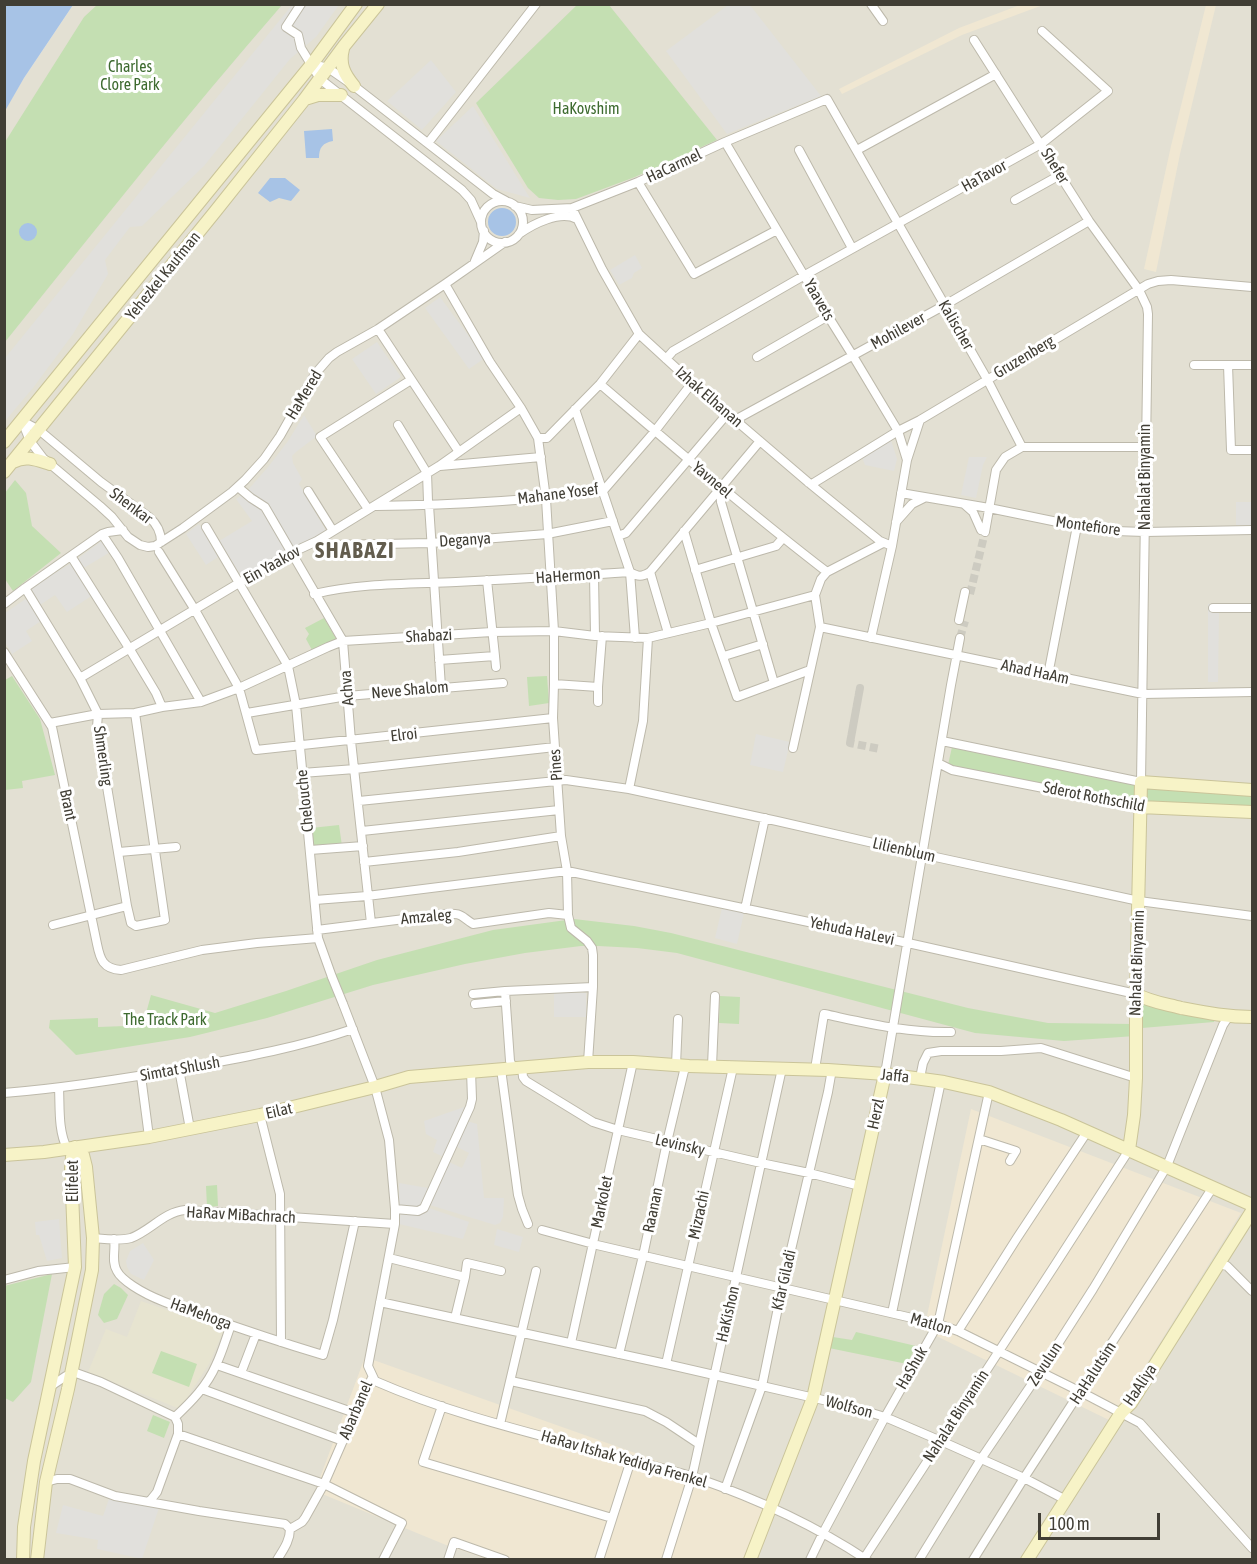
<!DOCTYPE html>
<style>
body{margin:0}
#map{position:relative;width:1257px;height:1564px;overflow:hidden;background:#f0eee4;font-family:"Asap Condensed",sans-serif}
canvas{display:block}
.frame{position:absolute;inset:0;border:6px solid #413e35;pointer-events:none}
.scale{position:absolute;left:1038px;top:1513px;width:122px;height:27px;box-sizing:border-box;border:3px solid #413e35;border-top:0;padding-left:8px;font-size:18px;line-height:21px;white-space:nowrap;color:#413e35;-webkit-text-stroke:4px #fff;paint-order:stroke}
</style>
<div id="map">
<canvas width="1257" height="1564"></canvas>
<div class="frame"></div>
<div class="scale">100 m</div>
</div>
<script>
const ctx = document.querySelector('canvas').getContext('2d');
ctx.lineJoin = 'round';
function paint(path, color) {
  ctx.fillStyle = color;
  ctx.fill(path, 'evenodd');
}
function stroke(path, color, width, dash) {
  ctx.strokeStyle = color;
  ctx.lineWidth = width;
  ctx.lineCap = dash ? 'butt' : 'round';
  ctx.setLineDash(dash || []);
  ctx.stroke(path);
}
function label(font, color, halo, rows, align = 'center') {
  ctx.font = font + ' "Asap Condensed",sans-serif';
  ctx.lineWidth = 6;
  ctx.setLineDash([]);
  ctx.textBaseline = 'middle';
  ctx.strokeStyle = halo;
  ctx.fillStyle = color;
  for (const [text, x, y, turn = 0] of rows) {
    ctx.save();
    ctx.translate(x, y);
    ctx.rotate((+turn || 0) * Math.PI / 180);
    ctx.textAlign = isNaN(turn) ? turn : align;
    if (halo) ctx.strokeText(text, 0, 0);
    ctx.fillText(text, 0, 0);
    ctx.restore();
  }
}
const residential = new Path2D(`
 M73 5H1252V1559H5L4 111 24 78Z`);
const commercial = new Path2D(`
 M1020 5H1043L962 35 842 94 839 89 959 28Z
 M1206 5H1216L1180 154 1156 272 1144 269 1171 146Z
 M971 1109 1241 1213 1111 1421 924 1330Z
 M365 1357 776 1503 755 1559 489 1560 446 1545 315 1491Z`);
const education = new Path2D(`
 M141 1301 224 1330 209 1364 180 1409 88 1372 106 1329 127 1337Z`);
const green = new Path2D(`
 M578 4 609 5 717 140 635 177 576 199 558 200 539 198 528 188 476 103Z
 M97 5H282C187 114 96 229 5 342V142L84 17Z
 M15 480 26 493 32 526 61 553 13 591 5 579V493Z
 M324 618 337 640 312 650 306 639 309 634 305 628Z
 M12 676 40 719 55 775 22 781 23 788 5 790V680Z
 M547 676 549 703 529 706 527 677Z
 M952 747 1074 771 1252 792V810L1146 804 948 765Z
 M339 825 342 846 313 849 311 828Z
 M574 919 634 926 671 933 968 1008 1048 1023 1135 1024V1036L1064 1041 975 1033 677 953 637 948 598 946H581L525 953 465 964 373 985 267 1018 190 1037 76 1055 49 1028 50 1020 98 1018V1027L126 1026 145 1017 151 995 215 1013 286 991 377 960 493 930Z
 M720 996 740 997 739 1024 719 1023Z
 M1142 1001 1215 1017 1214 1022 1142 1028Z
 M217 1185 218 1206 207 1207 206 1186Z
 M52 1274 31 1382 13 1402 5 1398 4 1286Z
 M114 1284 121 1288 128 1295 117 1319 104 1323 98 1315 104 1294Z
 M856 1332 916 1346 907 1364 829 1348 833 1337 852 1340Z
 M161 1351 197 1364 189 1387 152 1373Z
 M153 1415 170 1422 164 1438 147 1431Z`);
const parking = new Path2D(`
 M292 5H339L316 37 290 59 204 166 142 226 130 227 105 260 108 274 73 334 33 388 5 421V358Z
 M728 5H750L821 96 727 134 666 51Z
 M431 60 456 92 422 130 387 101Z
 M473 106 530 198 497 189 436 141Z
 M635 255 642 268 634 273 632 278 619 285 610 270Z
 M440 297 485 358 469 369 425 308Z
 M377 342 401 377 376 394 352 359Z
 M304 415 317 436 296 452 292 456 293 463 302 479 299 484 326 531 242 578 219 541 252 521 236 499 247 491 268 467 288 441Z
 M891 440 897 459 894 471 865 465 862 457Z
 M969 457H987L983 465 976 498 961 495Z
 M1236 502H1252V525H1236Z
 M199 524 218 557 206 565 186 534Z
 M103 540 112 551 82 569 76 560Z
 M73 562 93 595 67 612 55 595 40 605 29 589Z
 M27 598 41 621 26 631 32 641 12 654 5 642V613Z
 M1208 604 1252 605V613H1219L1218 682H1208Z
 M756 734 790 742 783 772 750 765Z
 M722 908 744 913 737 944 715 938Z
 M554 993H586V1017H554Z
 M467 1106 444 1157 433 1152 437 1140 426 1134 424 1121Z
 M467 1121 477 1124 484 1198H504L503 1217 500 1223 495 1225 430 1205 449 1162 462 1168 469 1153 455 1146Z
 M399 1183 428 1188 422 1204 418 1207 399 1205Z
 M429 1208 469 1222 463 1239 399 1224 401 1212 424 1214Z
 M59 1219 62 1258 47 1261 39 1235H36L35 1222Z
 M497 1229 523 1237 519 1252 494 1245Z
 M143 1243 154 1260 144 1280 131 1274 127 1267 126 1261 130 1251Z
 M110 1496 159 1508 142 1559 97 1549 98 1540 56 1533 63 1505 103 1516Z`);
const water = new Path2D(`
 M5 4 73 5 24 78 5 111Z
 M332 129 333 141C323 143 319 147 319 158H306L304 131Z
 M270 178H285L300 190 291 201 279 198 270 202 258 193Z
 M488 222a14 14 0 1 1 28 0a14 14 0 1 1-28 0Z
 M19 232a9 9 0 1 1 18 0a9 9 0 1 1-18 0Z`);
const streetTunnel = new Path2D(`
 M970 594 985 532
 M960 638 965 621
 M850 743 860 688 850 743 880 749`);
const street = new Path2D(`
 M301 4 286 27 298 35 301 48 320 79 462 190 471 200 481 222
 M871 4 883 21
 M312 64 328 68 354 86 493 194 506 201
 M725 142 828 316 853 356 898 431 907 460
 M428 143 536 4
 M799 150 852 248
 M857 150 996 74
 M638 182 694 274 777 230
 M1015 200 1060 175
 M481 222a21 21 0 1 1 42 0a21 21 0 1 1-42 0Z
 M515 206 532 210 572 208 638 182 725 142 827 99 987 379 1022 447
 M572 208 602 269 639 334 699 389 809 483 880 541 892 546
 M519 234C533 224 560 210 577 219
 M475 261 483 242 484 231
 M445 284 490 362 521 408 538 438 546 499 554 631V684L553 718 561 836 567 871 568 915 571 928 587 941 592 948 593 955V987L588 1062
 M378 329 459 452
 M757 357 828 316
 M666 359 673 351 805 275 1041 144 1108 91 1042 31
 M1194 365H1228
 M1252 365H1228L1231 450H1252
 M600 384C675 448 749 512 827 572
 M575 409 630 572 635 638
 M735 420 945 305 1089 221
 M22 421 30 441 43 458 100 506 112 517 128 537 140 545 148 547 155 546 183 528 232 492 245 480 264 459 280 436 315 374 329 358 337 352 378 329 445 284 505 242
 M22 421 39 430 101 482 149 517C157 524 161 531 161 542
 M398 425 427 473 428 501
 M538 438H547L550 435 600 384 639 334
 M1022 447H1145
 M440 466 541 457
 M809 483 812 484 898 431 920 420 1148 284 1158 281 1171 280 1252 287
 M238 487 251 498 265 507 343 641 351 741 371 923
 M720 487 721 502 774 683
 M308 491 333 531
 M901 493 989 508 1077 526 1115 531 1145 532 1252 530
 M964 504 973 512 981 530
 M429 505 441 687
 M376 506C452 505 528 501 603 491L655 431 692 383
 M368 509 320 437 411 380
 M896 522 912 504 924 498
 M206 527 288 666 296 705 318 938 332 977
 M684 531 711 623 737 697 810 670
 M985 532 996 470 1005 457 1022 447
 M102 534 118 558 201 702
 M618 536 626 533 728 413
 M317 541 332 545 431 543 547 534 613 521
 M159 552 195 610 239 688 256 750 553 718
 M71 556 129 648 156 693 162 707
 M695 570 776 546 783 538
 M650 572 668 633
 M594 574 595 636
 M25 588 80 678 98 714 97 727 127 906
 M314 594C359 583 410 584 456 582 514 579 572 576 630 572 638 577 642 577 650 572L760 441
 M4 604 25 588 102 534 108 532 123 530
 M1213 608H1252
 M959 620 965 592
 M820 627 1143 694 1252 692
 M871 638 892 546 907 460 920 420
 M4 652 52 727 97 944C100 959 103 969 121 970L202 950 257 943 318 938
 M495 656 496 667
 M724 656 763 644
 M439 660 495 656 487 580
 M1048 675 1077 526
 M80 678 239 583 291 553 317 541 439 466 521 408
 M554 684 598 687 602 636
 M598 702V687
 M247 713 347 696 503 683
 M50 723 98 714 135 713 162 707 201 702 239 688 328 647 343 641 492 632 554 631 595 636 648 638 711 623 815 595
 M942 741 1141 782C1144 626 1145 470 1148 314L1147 307 1139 290 1089 221 974 40
 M793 748 820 627 815 595 821 579 827 572 883 543
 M938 763 952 770 1140 807
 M302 773 355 769 555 747
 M629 789 643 721 648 638
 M359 801 566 780 629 789 777 821 917 853 1139 901 1252 916
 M362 831 559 810
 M310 850 363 846
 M119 852 176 847
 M364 862 458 852 561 836
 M315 900 367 896 567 871 908 943 1136 994
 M745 909 765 818
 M53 925 127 906 131 923 136 926 165 920 135 713
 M317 930 444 914C463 913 459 915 473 924L549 913 568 915
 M505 991 510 1061 513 1068
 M473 994 505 991 593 987
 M343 1004 375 1087 389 1140 395 1209V1224L368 1366 375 1381C455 1416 540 1435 624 1458 647 1464 671 1470 694 1477 755 1498 813 1524 867 1560
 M475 1004 506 1001
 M676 1065 678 1019
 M712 1066 715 996
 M522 1067 523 1077 526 1081 593 1122 618 1130 761 1163 809 1173 860 1186
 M179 1069 190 1129
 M501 1069 518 1195 522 1209 528 1224
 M815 1069 824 1014C867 1023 907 1033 951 1032
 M885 1074 951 685 960 638
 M141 1076 149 1137
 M920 1078 923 1063 928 1053 941 1051H1001L1041 1048 1136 1078
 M59 1088C60 1107 58 1131 67 1148
 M4 1093C67 1088 129 1078 191 1067 246 1057 300 1047 353 1029
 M260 1115 280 1194 281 1342
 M979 1139 1016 1151 1010 1161
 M395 1209 418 1211 424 1208 470 1107 472 1099 471 1071
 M542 1230 597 1245 938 1324 958 1331 1081 1392 1140 1423 1252 1548
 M93 1238C105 1239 119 1241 131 1238 150 1231 164 1212 185 1210L395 1224
 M114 1239C116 1250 111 1261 117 1271 120 1277 127 1282 133 1286 154 1300 181 1308 205 1316 244 1330 283 1343 323 1355L333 1320 355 1221
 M389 1258 465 1277 467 1263 501 1271
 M1219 1264 1227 1266 1252 1291
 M4 1280 38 1271 75 1267
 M380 1302 666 1364 845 1405 885 1417 941 1441 1024 1478 1066 1500
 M892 1313 940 1086 944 1082
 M455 1318 465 1277
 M958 1331 1017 1238 1087 1132
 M571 1343 633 1062
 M619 1354 643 1256 667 1142 684 1071 688 1066
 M666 1364 732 1072 729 1066
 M217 1365 355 1413
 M241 1373 256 1334
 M511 1381 645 1411 666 1422 699 1444
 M51 1386 66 1376 76 1373 101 1382 175 1417 178 1424V1434L157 1492 149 1502
 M202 1389 343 1441
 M442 1406 423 1462 612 1518
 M175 1417C191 1402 207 1386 216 1365 222 1353 226 1338 231 1325
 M500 1424 536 1271
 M178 1434 324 1484 402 1523 383 1560
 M46 1482 57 1479H70L115 1496 199 1511 285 1524 290 1529
 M725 1489 762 1386 782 1288 828 1092 831 1075 828 1070
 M277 1560C283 1550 290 1541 290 1529L302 1522 305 1518 324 1484 355 1413 372 1378
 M448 1560 454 1542 505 1560
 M599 1560 631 1460
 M666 1560 692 1477 781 1073 785 1068
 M810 1560 823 1533 885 1417 938 1324 989 1092
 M863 1560 1055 1265 1129 1150
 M919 1560 981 1459 1040 1372 1093 1289 1167 1166 1223 1025 1227 1019 1232 1017
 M973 1560 1024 1478 1213 1187`);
const secondary = new Path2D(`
 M343 49C339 64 344 74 354 86
 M305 99 318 95H341
 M4 442 312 64 356 4
 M13 462C26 455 37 460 50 464
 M4 472 214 213 304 100 344 46 378 4
 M1140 807 1252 812
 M1136 994C1150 1002 1166 1004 1181 1008 1207 1013 1227 1017 1252 1017
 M1129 1150 1134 1115 1136 1078V994L1141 782 1252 790
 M4 1155 44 1152 149 1137 260 1115 375 1087 409 1077 588 1062H633L689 1066 828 1070 885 1074 944 1082 989 1092 1061 1120 1252 1205
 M23 1560 24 1527 34 1461 75 1267 71 1168 72 1157 75 1147
 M37 1560 46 1482 68 1389 92 1270 93 1238 86 1167 83 1155 75 1147
 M750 1560 813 1398 885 1074
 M1027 1560 1121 1413 1131 1403 1252 1211`);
const streetBridge = new Path2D(`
 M332 977 343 1004`);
const parkNames = [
 ["Charles",130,67],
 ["Clore Park",130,85],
 ["HaKovshim",586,109],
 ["The Track Park",165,1020]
];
const streetNames = [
 ["HaCarmel",674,166,-25],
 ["Shefer",1055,166,58],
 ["HaTavor",984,176,-29],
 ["Yehezkel Kaufman",163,276,-51],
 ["Yaavets",819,300,60],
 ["Kalischer",956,325,60],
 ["Mohilever",898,331,-29],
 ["Gruzenberg",1024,357,-31],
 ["HaMered",304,395,-59],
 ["Izhak Elhanan",709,397,41],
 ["Nahalat Binyamin",1145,477,-90],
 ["Yavneel",712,480,40],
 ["Mahane Yosef",558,494,-7],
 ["Shenkar",131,506,37],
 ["Montefiore",1088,526,8],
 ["Deganya",465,540,-4],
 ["Ein Yaakov",272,565,-29],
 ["HaHermon",568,576,-4],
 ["Shabazi",429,636,-3],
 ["Ahad HaAm",1035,672,12],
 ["Achva",347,688,-95],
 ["Neve Shalom",410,690,-5],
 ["Elroi",404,735,-6],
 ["Shmerling",103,756,82],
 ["Pines",556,765,-94],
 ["Sderot Rothschild",1094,797,11],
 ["Chelouche",305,801,-96],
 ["Brant",68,805,78],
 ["Lilienblum",904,850,13],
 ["Amzaleg",426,917,-5],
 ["Yehuda HaLevi",852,931,12],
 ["Nahalat Binyamin",1137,963,-88],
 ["Simtat Shlush",180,1069,-10],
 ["Jaffa",895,1076,6],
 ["Eilat",279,1111,-13],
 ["Herzl",876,1114,-78],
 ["Levinsky",680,1145,13],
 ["Elifelet",73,1181,-90],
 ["Markolet",602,1202,-78],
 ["Raanan",653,1210,-78],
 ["HaRav MiBachrach",241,1215,3],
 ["Mizrachi",699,1215,-78],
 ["Kfar Giladi",784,1280,-77],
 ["HaMehoga",201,1314,20],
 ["HaKishon",728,1314,-77],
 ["Matlon",931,1324,16],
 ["Zevulun",1045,1364,-57],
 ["HaShuk",912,1368,-60],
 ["HaHalutsim",1093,1373,-57],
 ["HaAliya",1140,1385,-56],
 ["Wolfson",849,1407,15],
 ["Abarbanel",356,1410,-67],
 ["Nahalat Binyamin",956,1416,-57],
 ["HaRav Itshak Yedidya Frenkel",624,1459,16]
];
const districtNames = [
 ["SHABAZI",355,551]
];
paint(residential, '#e3e0d3');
paint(commercial, '#f0e7d2');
paint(education, '#e7e4d0');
paint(green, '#c4dfb2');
paint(parking, '#e1e0dc');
paint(water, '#a7c3e6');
stroke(streetTunnel, '#cdcbc1', 8, [8, 4]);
stroke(street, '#bdb9ab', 10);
stroke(secondary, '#cac499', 14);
stroke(street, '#fff', 8);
stroke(secondary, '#f7f3c7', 12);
stroke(streetBridge, '#bdb9ab', 10, []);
stroke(streetBridge, '#fff', 8);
label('16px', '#3e6b30', '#fff', parkNames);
label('16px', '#413e35', '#fff', streetNames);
ctx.letterSpacing = '1.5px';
label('bold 22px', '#635d4e', '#fff', districtNames);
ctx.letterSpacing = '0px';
</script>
